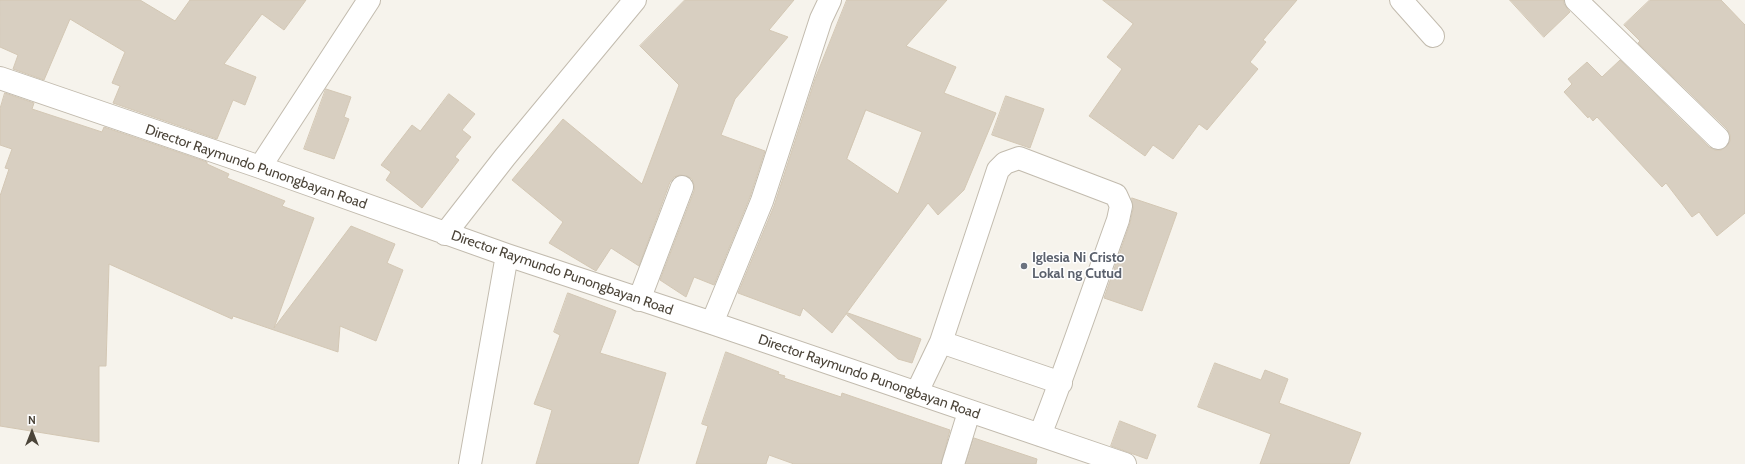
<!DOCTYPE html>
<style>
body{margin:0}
#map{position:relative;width:1745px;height:464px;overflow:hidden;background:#f6f3ec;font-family:Cabin,sans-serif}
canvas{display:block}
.north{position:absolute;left:12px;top:412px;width:40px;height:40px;-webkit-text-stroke:3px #fff;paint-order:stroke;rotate:0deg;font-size:11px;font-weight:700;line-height:16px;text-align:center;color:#4b4439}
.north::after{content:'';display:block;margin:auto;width:14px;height:18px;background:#4b4439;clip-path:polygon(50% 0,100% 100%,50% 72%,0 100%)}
</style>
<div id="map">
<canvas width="1745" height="464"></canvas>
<div class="north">N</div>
</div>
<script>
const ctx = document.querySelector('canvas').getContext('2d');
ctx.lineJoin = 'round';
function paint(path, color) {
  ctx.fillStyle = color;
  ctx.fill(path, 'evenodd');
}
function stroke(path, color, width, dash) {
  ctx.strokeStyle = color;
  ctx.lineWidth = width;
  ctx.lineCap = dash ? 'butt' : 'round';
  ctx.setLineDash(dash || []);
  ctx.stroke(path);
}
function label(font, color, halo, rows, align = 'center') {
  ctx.font = font + ' Cabin,sans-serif';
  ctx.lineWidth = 3;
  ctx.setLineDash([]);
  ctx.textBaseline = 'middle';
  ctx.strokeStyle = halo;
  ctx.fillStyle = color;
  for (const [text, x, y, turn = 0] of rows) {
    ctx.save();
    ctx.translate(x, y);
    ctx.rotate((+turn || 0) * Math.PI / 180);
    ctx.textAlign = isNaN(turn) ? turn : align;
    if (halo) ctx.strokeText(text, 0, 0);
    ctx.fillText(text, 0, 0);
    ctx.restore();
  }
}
const building = new Path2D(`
 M0 0H140L175 21 190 0H306L284 30 262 14 224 64 256 77 245 105 233 100 217 139 113 103 120 86 112 83 125 52 70 19 44 80 13 69 18 55 0 47Z
 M685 0H794L769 30 788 37 735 99 721 135 765 151 750 197 714 285 694 277 686 297 660 280 694 191V185L692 179 687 176 680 175 674 177 670 182 639 266 611 248 596 271 549 243 563 222 512 180 563 119 642 184 679 85 640 46Z
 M847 0H947L906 46 956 67 944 93 996 113 964 190 938 215 928 203 832 333 803 308 800 316 738 293 774 206 815 79ZM866 110 922 132 898 194 847 159Z
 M1103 0H1297L1263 40 1266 42 1250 62 1258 69 1207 130 1199 124 1173 159 1153 145 1145 156 1089 116 1122 69 1107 57 1133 24Z
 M1510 0H1564V4L1570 12 1544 37Z
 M1650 0H1721L1745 25V213L1717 236 1699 212 1692 217 1666 183 1662 187 1597 117 1593 121 1589 116 1588 118 1564 92 1572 84 1568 79 1587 62 1602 77 1620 60 1709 147 1715 150H1721L1727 146 1730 141V135L1727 129 1638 43 1640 41 1624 25Z
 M326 89 351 97 344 117 349 119 334 159 304 149Z
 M5 93 34 103 32 109 102 132 104 127 207 162V164L229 174 227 178 285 201 282 206 314 218 274 328 351 226 395 244 387 263 403 270 376 341 340 326 338 352 233 316 232 319 109 264 106 366H99V442L0 426V196L9 169 5 168 12 149 0 145V109Z
 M449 94 475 114 462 130 471 137 455 157 459 160 422 208 386 180 391 172 381 165 412 125 420 131Z
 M1006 96 1044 109 1030 148 992 135Z
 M1132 198 1177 213 1142 311 1104 298 1130 223 1133 209Z
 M568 293 616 311 600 353 666 373 638 464H536L552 410 534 404 560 335 554 332Z
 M848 313 921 339 912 363 898 359 847 315Z
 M726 352 779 372 778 374 785 376 784 378 841 397 842 393 950 430 941 464H794L769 455 766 464H696L708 426 702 424Z
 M1215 363 1261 380 1265 370 1288 379 1279 403 1361 433 1349 464H1260L1271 434 1198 407Z
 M1120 421 1156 435 1147 459 1111 446Z
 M974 438 1037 459 1036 464H966Z`);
const minor = new Path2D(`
 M1401 0 1433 36
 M1576 0 1718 138
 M0 78 260 167 507 255 712 323 1125 464
 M260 167 369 0
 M445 234 505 157 635 0
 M639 300 682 187
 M712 323 762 201 821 19 830 0
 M941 342 1061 383
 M917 392 941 342 998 170 1005 163 1019 158 1116 195 1121 206 1118 220C1092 292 1068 364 1040 435
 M470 464 507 255
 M953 464 969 412`);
const markers = [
 [1024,266,4,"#6b7280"]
];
const streetNames = [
 ["Director Raymundo Punongbayan Road",256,167,19],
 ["Director Raymundo Punongbayan Road",562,273,19],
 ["Director Raymundo Punongbayan Road",869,377,19]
];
const worshipNames = [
 ["Iglesia Ni Cristo",1032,258],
 ["Lokal ng Cutud",1032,274]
];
paint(building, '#d8cfc1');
stroke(building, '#d3c7b4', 1);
stroke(minor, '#c2bbae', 24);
stroke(minor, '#fff', 22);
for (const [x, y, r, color] of markers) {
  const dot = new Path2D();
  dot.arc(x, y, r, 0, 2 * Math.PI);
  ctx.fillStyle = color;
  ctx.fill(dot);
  stroke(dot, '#fff', 1.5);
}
label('14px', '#4b4439', '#fff', streetNames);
label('bold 14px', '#5b616d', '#fff', worshipNames, 'left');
</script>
